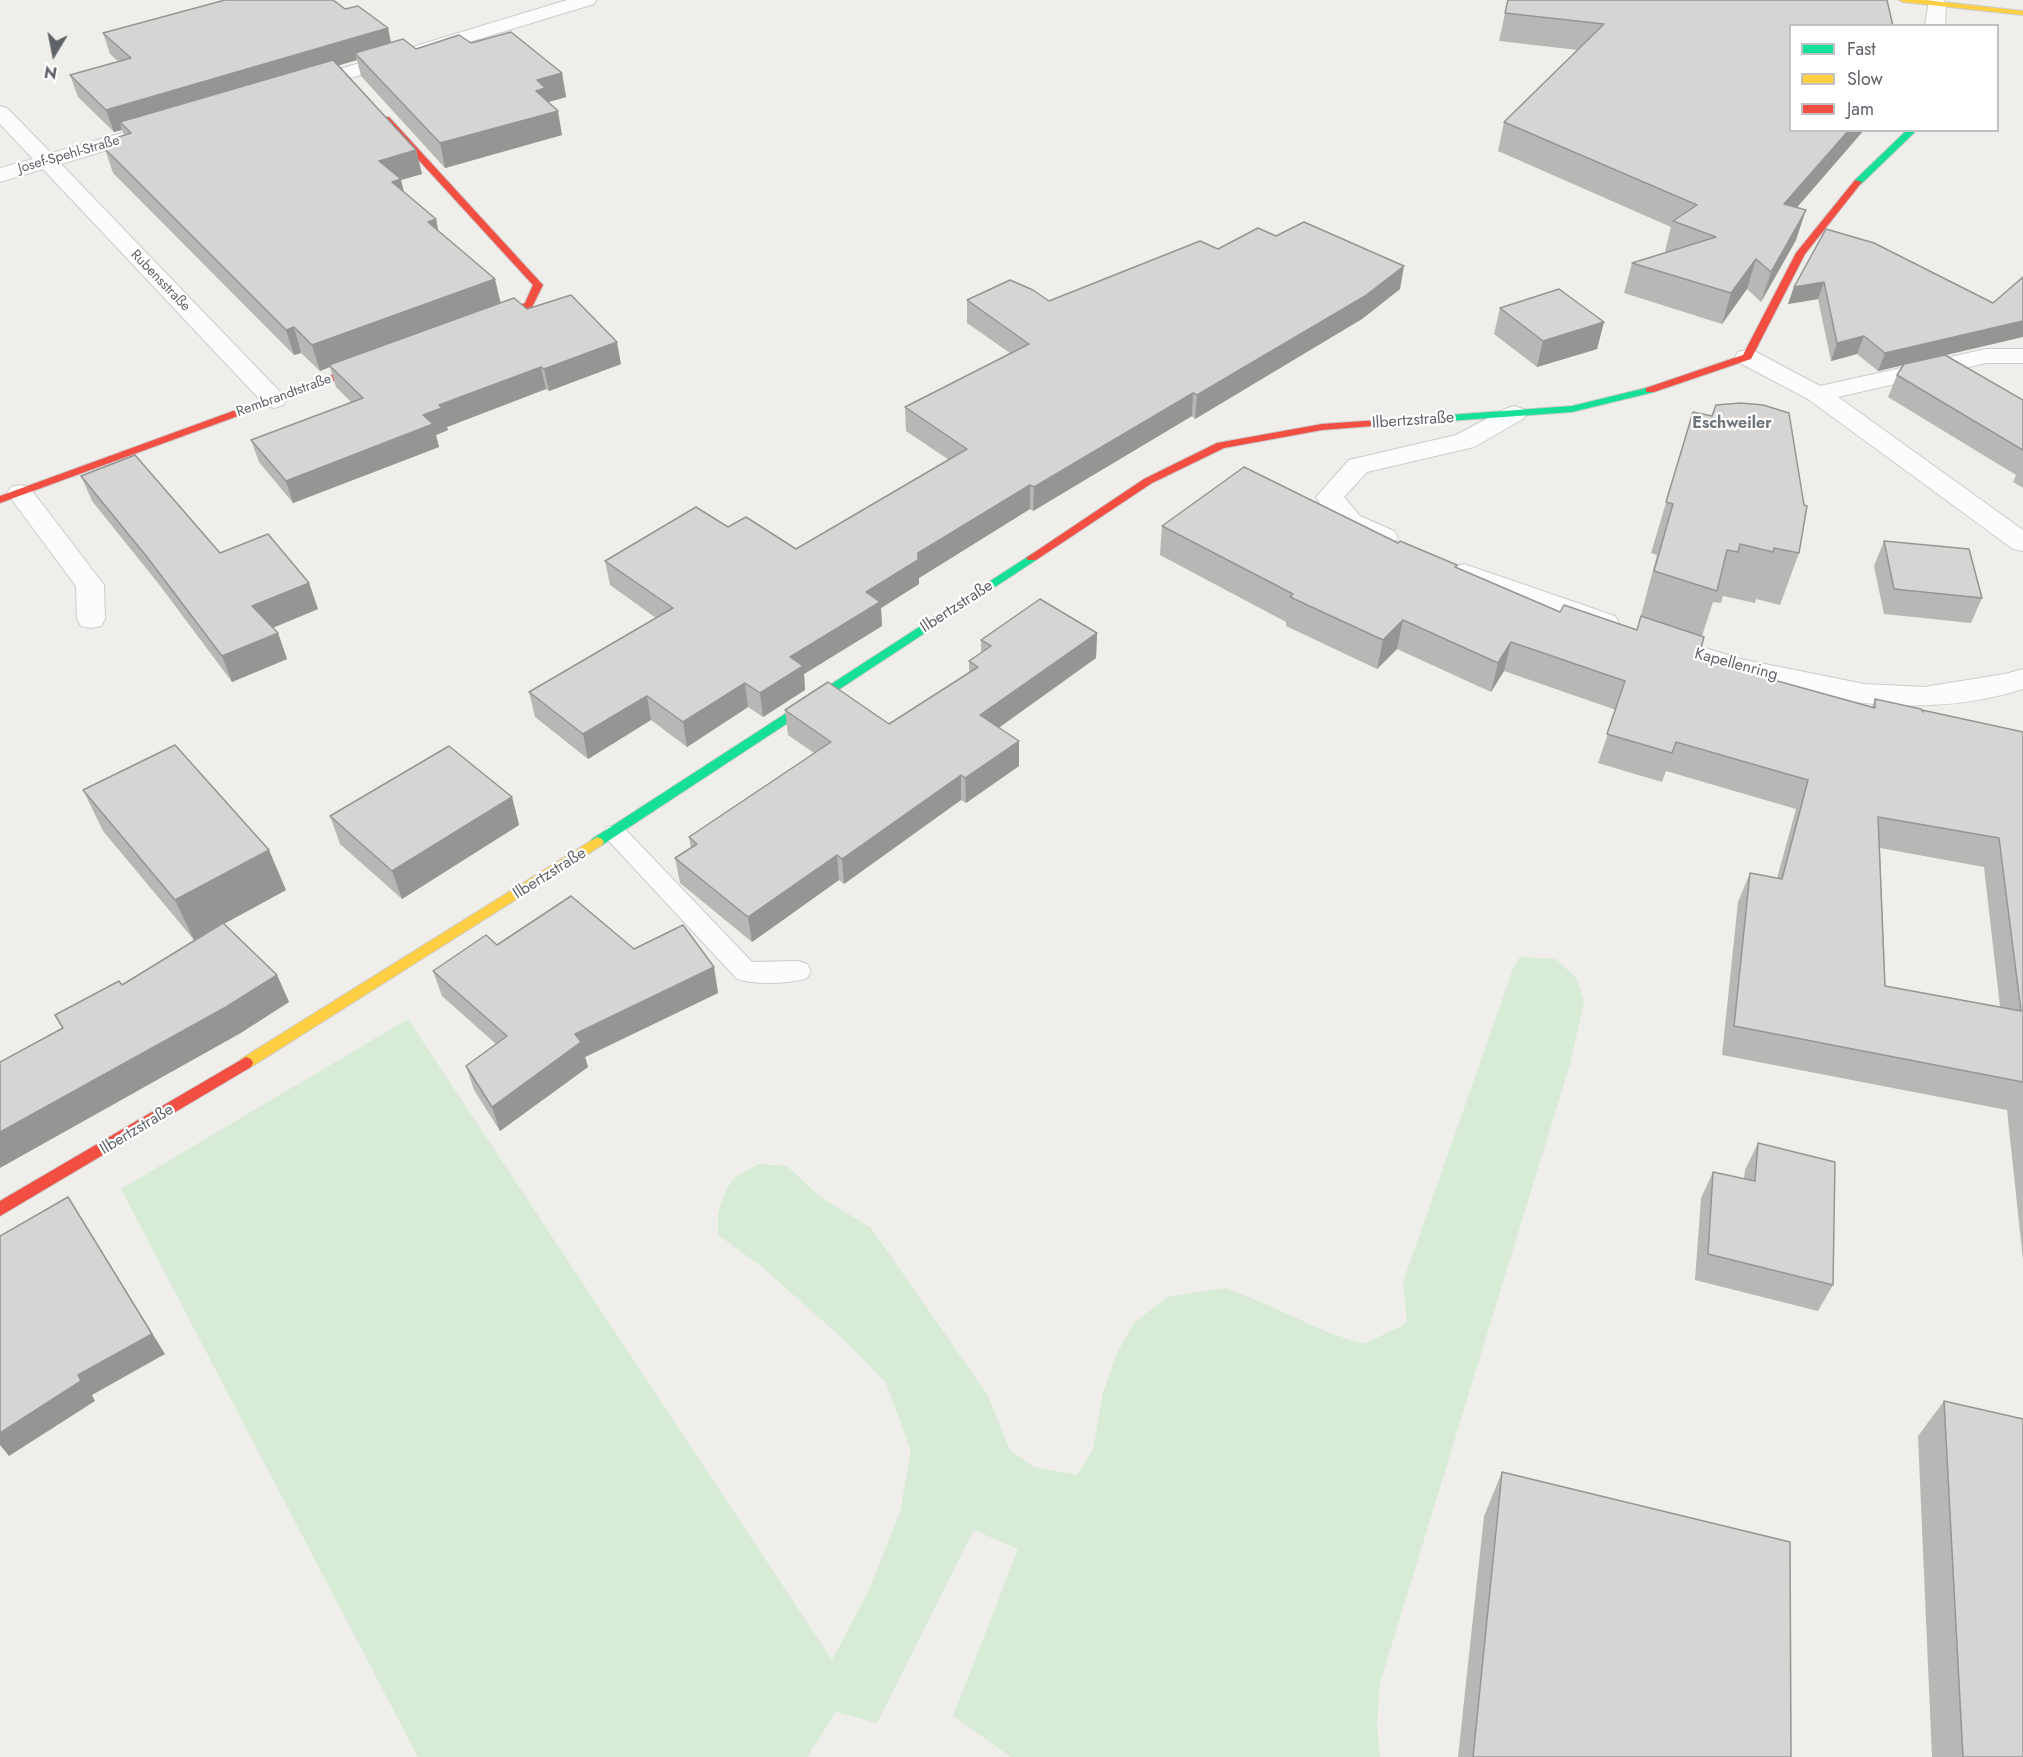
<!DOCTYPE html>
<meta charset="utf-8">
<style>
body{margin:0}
#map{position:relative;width:2023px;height:1757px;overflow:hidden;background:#efeeea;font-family:Jost,sans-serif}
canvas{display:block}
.legend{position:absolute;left:1789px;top:24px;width:210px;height:108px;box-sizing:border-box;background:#fff;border:2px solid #bfc1c3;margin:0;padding:8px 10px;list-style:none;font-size:18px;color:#5f6368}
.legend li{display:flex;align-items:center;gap:12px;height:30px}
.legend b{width:30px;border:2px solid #bfc1c3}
.north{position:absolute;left:24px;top:24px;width:60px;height:60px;-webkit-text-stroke:4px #fff;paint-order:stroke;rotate:190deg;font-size:16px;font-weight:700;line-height:24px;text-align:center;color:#5f6368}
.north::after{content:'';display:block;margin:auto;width:21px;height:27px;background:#5f6368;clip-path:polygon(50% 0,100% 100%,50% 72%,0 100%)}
</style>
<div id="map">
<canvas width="2023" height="1757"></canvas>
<ul class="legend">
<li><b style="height:8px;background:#16e098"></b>Fast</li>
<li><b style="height:8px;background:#ffcf43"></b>Slow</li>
<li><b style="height:8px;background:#f24e42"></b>Jam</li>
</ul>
<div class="north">N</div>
</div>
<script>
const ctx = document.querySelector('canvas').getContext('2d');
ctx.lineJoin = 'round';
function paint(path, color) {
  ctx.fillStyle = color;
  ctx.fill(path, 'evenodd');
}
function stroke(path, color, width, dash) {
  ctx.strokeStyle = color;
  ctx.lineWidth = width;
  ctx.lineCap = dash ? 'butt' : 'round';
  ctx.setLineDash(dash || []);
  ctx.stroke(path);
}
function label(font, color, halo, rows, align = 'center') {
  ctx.font = font + ' Jost,sans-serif';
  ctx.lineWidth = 4.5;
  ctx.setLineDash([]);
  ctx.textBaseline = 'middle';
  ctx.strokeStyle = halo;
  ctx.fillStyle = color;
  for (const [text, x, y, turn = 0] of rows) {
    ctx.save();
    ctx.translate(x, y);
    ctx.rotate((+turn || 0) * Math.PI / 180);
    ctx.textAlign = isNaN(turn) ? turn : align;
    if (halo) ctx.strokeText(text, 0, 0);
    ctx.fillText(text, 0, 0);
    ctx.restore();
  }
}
const green = new Path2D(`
 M1520 957 1556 959 1577 979 1584 1002 1570 1064 1380 1683 1377 1724 1380 1757H1011L953 1716 1018 1549 974 1530 877 1723 836 1712 807 1757H418L121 1189 408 1019 832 1660 870 1588 900 1512 911 1451 886 1383 843 1339 761 1266 718 1235V1213L726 1190 735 1177 758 1164 787 1166 819 1196 871 1228 987 1394 1010 1450 1034 1467 1077 1475 1093 1449 1103 1393 1117 1353 1134 1323 1167 1297 1225 1288 1261 1302 1329 1333 1364 1344 1407 1323 1403 1282 1514 966Z`);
const lane = new Path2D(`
 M615 825 623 827 752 962 798 961 807 964 811 971 807 978C788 984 756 985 737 979L607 839 603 833 607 827Z`);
const street = new Path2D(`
 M567 0H596L594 4 311 90H297L294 86 297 82Z
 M1929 0H1943L1946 3 1945 26H1925Z
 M0 106 7 108 51 153 144 127 151 125 158 127 162 131 158 135 61 164 283 395 287 400 283 405 274 408 265 405 43 169 0 182V168L33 159 0 124Z
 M1986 349H2023V363H1986L1838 397 2023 530V551L2013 549 1808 399 1738 362 1735 357 1738 352 1747 350 1756 352 1820 386Z
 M1514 406 1523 409 1527 414 1523 419 1474 447 1367 472 1344 497 1360 516 1394 531 1398 537 1394 543C1380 547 1351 537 1340 527 1331 520 1322 507 1316 497L1349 460 1456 435 1505 409Z
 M20 485 29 487 104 585 105 619 101 626 91 628 81 626 77 619 76 586 7 493 11 487Z
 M1464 564 1615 616 1619 623 1615 630 1605 632 1454 579 1450 573 1454 567Z
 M1656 632 1740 659 1864 684 1924 687 2005 674 2023 669V689C1898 729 1765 689 1646 648L1641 641 1646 634Z`);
const fast = new Path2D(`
 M1907 130H1917L1861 184H1855V180Z
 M1650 387 1655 390 1654 392 1572 412 1394 425 1389 422 1394 419 1572 406Z
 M1032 554 1036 556V560L602 845H592L590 842 592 839Z`);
const slow = new Path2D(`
 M1899 0H1925L2023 11V15L1903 2Z
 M597 837 602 839 604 842 602 845 251 1067 246 1069 241 1067 239 1063 241 1059Z`);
const jam = new Path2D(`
 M383 117H389L541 283 543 285 532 307 486 324H480V320L525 303 533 285 383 121Z
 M1855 180 1862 182 1805 254 1751 359 1654 392H1646V388L1743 355 1796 253Z
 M376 359 380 360V364L0 503V496Z
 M1394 419 1399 422 1398 424 1322 430 1224 448 1152 483 1036 560H1028L1026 558 1144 479 1217 443 1322 424Z
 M246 1057 251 1059 253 1063 251 1067 0 1216V1201Z`);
const wall = new Path2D(`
 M1887 0 1864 130 1797 207 1796 240 1761 302 1747 289 1722 324 1624 293 1632 263 1667 252 1665 251 1671 227 1498 151 1504 122 1578 50 1499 41 1505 13Z
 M345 9 388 28 391 42 416 49 471 43 562 73 566 97 549 102 562 135 445 168 361 76 357 60 339 65 416 150 422 174 401 180 404 193 500 303 527 309 621 364 549 391 546 389 447 427 448 430 436 435 439 447 293 503 259 462 251 440 352 403 336 387 330 367 320 371 301 353 294 355 113 173 105 149 108 148 106 141 124 135 122 130 114 132 78 97 70 75 119 62 110 54 103 33Z
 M1826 229 1945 355 2023 400V488L2013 482 2016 475 1888 397 1897 375 1903 365 1878 371 1857 354 1831 361 1818 299 1788 304 1794 287Z
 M1276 236 1400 289 1362 319 1195 419 1192 416 1033 511 1030 509 919 578V584L881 608 882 626 804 674 805 690 763 717 748 707 687 747 651 720 588 759 535 717 529 692 656 618 610 585 605 561 728 527 796 549 949 460 906 431 905 407 1010 353 967 323V300L1049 301 1218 249Z
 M1500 308 1604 322 1597 349 1537 367 1494 334Z
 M1693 412 1799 553 1780 605 1756 599 1755 603 1723 596 1721 603 1713 602 1702 636 1698 659 1872 707 1875 699 1922 711 2023 732V1260L2007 1110 1722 1055 1738 902 1750 873 1777 878 1796 809 1666 771 1662 782 1598 763 1616 710 1504 671 1491 692 1397 649 1377 669 1286 626V622L1160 555 1162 526 1398 543 1457 565 1456 567 1560 612 1637 630 1657 555 1651 553ZM1880 848 1984 867 2000 1007 1885 986Z
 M81 476 220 553 309 583 318 609 273 628 278 633 287 659 232 682 158 583 92 501Z
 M1884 541 1982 598 1971 623 1884 614 1874 566Z
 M1097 633 1096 658 999 728 1019 741V766L966 803 961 800 844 884 839 880 752 942 680 883 675 858 691 848 689 837 814 753 788 735 785 710 889 724 969 673V661L981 653V640Z
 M83 790 286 890 224 924 277 975 289 1002 239 1034 62 1028 55 1015 122 985 210 931 194 940 103 831Z
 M512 797 519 825 402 899 340 844 330 816Z
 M497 945 634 949 714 967 718 993 585 1057 588 1067 500 1131 474 1090 466 1066 496 1044 442 996 433 971Z
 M1758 1143 1833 1285 1818 1311 1695 1280 1701 1198 1713 1172 1744 1179 1745 1170Z
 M1944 1401 2023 1757H1932L1918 1436Z
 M1502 1472 1791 1757H1458L1484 1516Z`);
const shadedWall = new Path2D(`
 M388 28 392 49 355 53 357 60 126 128 120 122 122 130 114 132 106 110Z
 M562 73 566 97 548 102 536 91 537 80Z
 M558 111 562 135 445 168 440 143Z
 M1849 130H1864L1774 234 1784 204Z
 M416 150 422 174 401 180 407 204 379 161Z
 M1806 210 1796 240 1761 302 1771 272Z
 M436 219 441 244 428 222Z
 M1756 259 1747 289 1722 324 1731 293Z
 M1404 266 1400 289 1362 319 1195 419 1197 395Z
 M495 279 501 304 329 365 330 367 320 371 312 345Z
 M1824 282 1818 299 1788 304 1794 287Z
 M2023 321V337L1878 371 1885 353Z
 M1604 322 1597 349 1537 367 1543 341Z
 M294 327 301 353 294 355 286 330Z
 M1864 336 1857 354 1831 361 1837 343Z
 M617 342 621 364 549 391 544 369Z
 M541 367 546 389 447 427 448 430 436 435 439 447 293 503 286 481 423 415 439 405Z
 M1193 393 1192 416 1033 511 1034 487Z
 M1030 485V509L919 578V584L881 608 882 626 804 674 805 690 763 717 760 693 790 657 866 592 918 553Z
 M309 583 318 609 262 632 252 606Z
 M1403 620 1397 649 1377 669 1383 640Z
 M278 633 287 659 232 682 222 656Z
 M1097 633 1096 658 981 740 980 715Z
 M1511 642 1504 671 1491 692 1498 663Z
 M745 683 748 707 687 747 683 722Z
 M647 696 651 720 588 759 583 734Z
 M1019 741V766L966 803 965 778Z
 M961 775V800L844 884 842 859Z
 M512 797 519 825 402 899 392 871Z
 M269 850 286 890 194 940 175 900Z
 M837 855 839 880 752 942 748 917Z
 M714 967 718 993 585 1057 588 1067 500 1131 492 1107 575 1034Z
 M277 975 289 1002 239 1034 0 1168V1132Z
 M81 1218 165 1354 92 1395 95 1401 9 1456 0 1445V1433L78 1375Z`);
const building = new Path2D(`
 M225 0H333L345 9 358 6 388 28 106 110 70 75 131 58 103 33Z
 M1508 0H1887L1893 26H1791V130H1849L1784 204 1806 210 1771 272 1756 259 1731 293 1632 263 1716 237 1673 221 1697 205 1504 122 1604 24 1505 13Z
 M511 32 562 73 537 80 545 88 536 91 558 111 440 143 355 53 403 39 416 49 459 35 471 43Z
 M333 60 416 150 379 161 401 179 392 182 436 219 428 222 435 228 495 279 312 345 294 327 286 330 105 149 112 147 106 141 131 133 120 122Z
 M1304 222 1404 266 1365 296 1197 395 1193 393 1034 487 1030 485 918 553V560L866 592 880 602 790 657 803 666 760 693 745 683 683 722 647 696 583 734 529 692 673 608 605 561 696 507 728 527 746 517 796 549 967 449 905 407 1029 344 967 300 1010 280 1033 290 1049 301 1200 241 1218 249 1258 228 1276 236Z
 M1826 229 1874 243 1993 303 2023 277V321L1885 353 1864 336 1837 343 1824 282 1794 287Z
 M1559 289 1604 322 1543 341 1500 308Z
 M571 295 617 342 544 369 541 367 439 405 442 408 423 415 433 424 286 481 251 440 363 398 329 365 514 298 527 309Z
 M1945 355 2023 400V450L1897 375 1904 364Z
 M1741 403 1763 405 1789 413 1804 505 1807 506 1799 553 1774 548 1773 552 1740 544 1738 552 1727 550 1717 591 1654 571 1673 504 1666 502 1693 412 1712 416 1716 405Z
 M135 455 220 553 268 534 309 583 252 606 278 633 222 656 147 557 81 476Z
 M1244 467 1398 543 1400 541 1457 565 1455 567 1560 612 1564 605 1637 630 1641 616 1704 637 1698 659 1875 708V699L1921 709 1923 712 1922 710 2023 732V1082L1734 1026 1750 873 1782 879 1808 780 1676 742 1672 753 1607 734 1625 681 1511 642 1498 663 1403 620 1383 640 1290 597 1293 594 1162 526ZM1878 817 1999 838 2021 1011 1885 986Z
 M1884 541 1969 549 1982 598 1894 589Z
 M1040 599 1097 633 980 715 1019 741 965 778 961 775 842 859 837 855 748 917 675 858 697 844 689 837 831 742 785 710 828 682 889 724 978 667 969 661 991 646 981 640Z
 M175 745 269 850 175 900 83 790Z
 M449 746 512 797 392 871 330 816Z
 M571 896 634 949 683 925 714 967 575 1034 581 1042 492 1107 466 1066 507 1036 433 971 486 935 497 945Z
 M223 923 277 975 226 1007 0 1132V1062L63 1028 55 1015 119 981 122 985Z
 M1758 1143 1835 1162 1833 1285 1708 1254 1713 1172 1755 1181Z
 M68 1197 152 1334 78 1375 81 1381 0 1433V1236Z
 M1944 1401 2023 1419V1757H1963Z
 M1502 1472 1790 1542 1791 1757H1473Z`);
const farStreetnames = [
 ["Josef-Spehl-Straße",69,155,-16],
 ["Rubensstraße",160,281,46],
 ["Rembrandtstraße",284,396,-20]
];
const streetNames = [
 ["Ilbertzstraße",1413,421,-4],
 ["Ilbertzstraße",957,607,-33],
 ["Kapellenring",1736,665,15],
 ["Ilbertzstraße",550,874,-32],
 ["Ilbertzstraße",137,1130,-31]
];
const farQuarternames = [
 ["Eschweiler",1732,424]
];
paint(green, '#d8ebd6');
stroke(lane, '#cbcccc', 2);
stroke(street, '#cbcccc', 2);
stroke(fast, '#cacacb', 2);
stroke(slow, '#cacacb', 2);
stroke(jam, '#cacacb', 2);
paint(lane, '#fdfcfc');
paint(street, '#fdfcfc');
paint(fast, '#16e098');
paint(slow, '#ffcf43');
paint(jam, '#f24e42');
paint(wall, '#b8b7b5');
paint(shadedWall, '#969594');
paint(building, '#d6d5d3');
stroke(building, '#969594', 1.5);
label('14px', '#5f6368', '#fff', farStreetnames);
label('16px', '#5f6368', '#fff', streetNames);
label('bold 16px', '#70757a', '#fff', farQuarternames);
</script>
